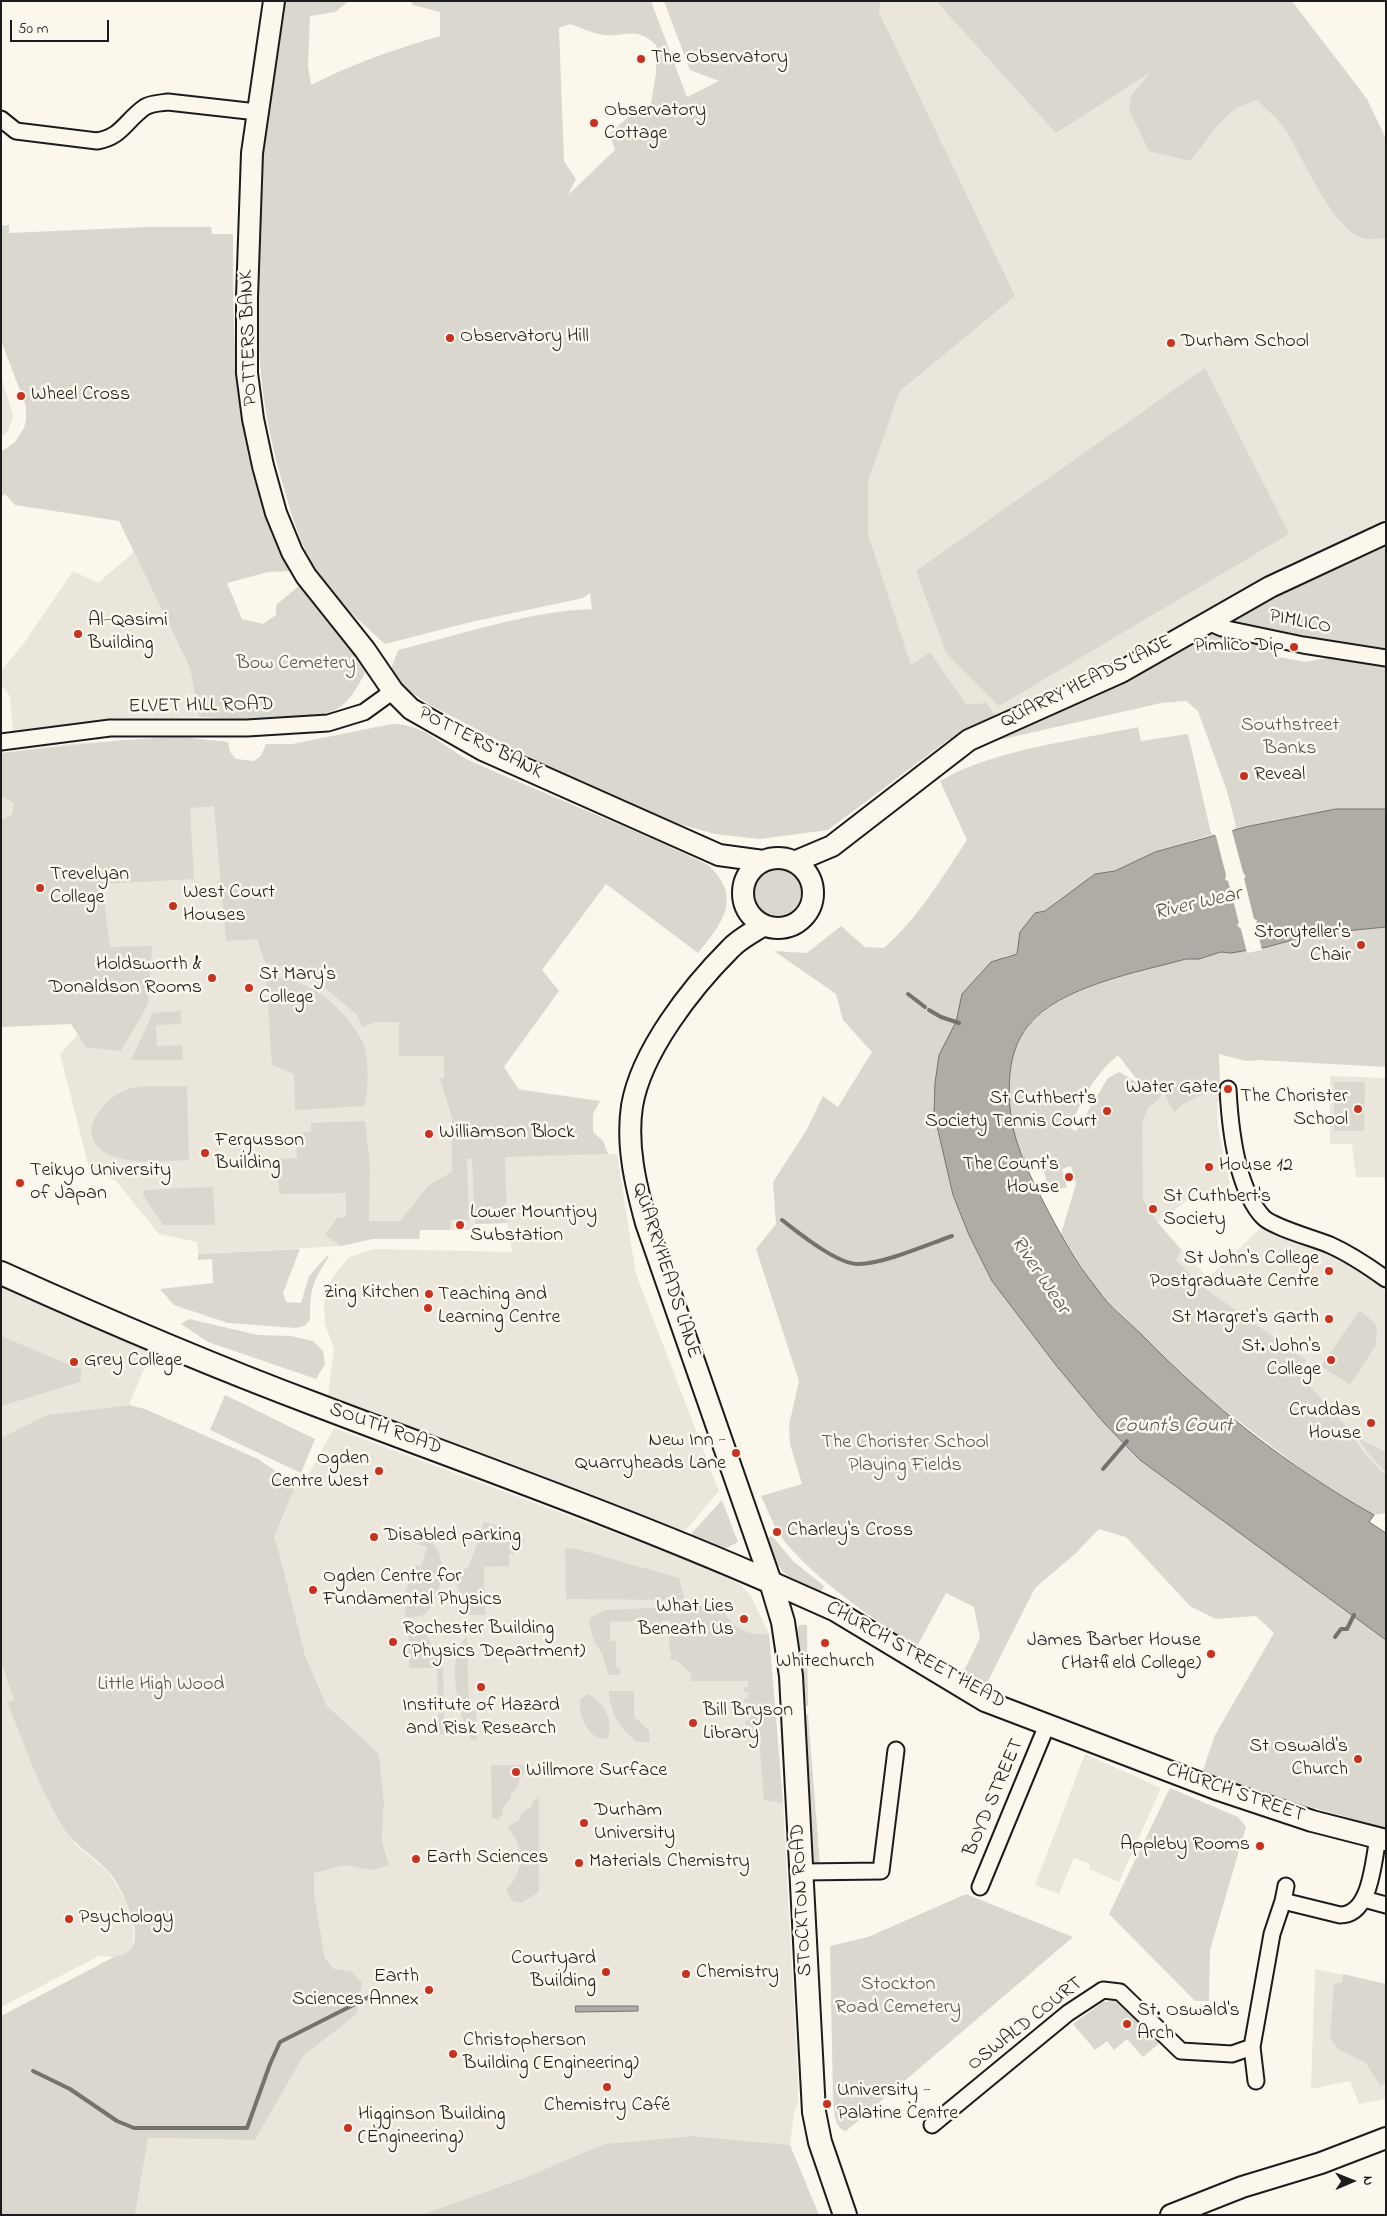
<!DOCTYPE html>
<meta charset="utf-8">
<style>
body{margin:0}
#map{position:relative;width:1387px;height:2216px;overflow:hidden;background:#fbf7ec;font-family:"Indie Flower",sans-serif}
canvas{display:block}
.frame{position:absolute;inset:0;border:2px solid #1c1c1c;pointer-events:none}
.north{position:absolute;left:1327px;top:2156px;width:50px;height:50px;-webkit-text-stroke:4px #fbf7ec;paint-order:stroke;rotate:89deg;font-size:14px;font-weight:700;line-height:20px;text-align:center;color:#1c1c1c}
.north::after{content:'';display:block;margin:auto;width:18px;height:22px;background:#1c1c1c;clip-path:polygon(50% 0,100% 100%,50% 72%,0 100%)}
.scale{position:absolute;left:10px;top:20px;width:99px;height:22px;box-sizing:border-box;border:2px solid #1c1c1c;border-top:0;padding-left:6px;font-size:15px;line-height:18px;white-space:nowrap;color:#1c1c1c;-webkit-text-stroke:4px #fbf7ec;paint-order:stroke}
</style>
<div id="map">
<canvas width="1387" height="2216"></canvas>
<div class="frame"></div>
<div class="north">N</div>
<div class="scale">50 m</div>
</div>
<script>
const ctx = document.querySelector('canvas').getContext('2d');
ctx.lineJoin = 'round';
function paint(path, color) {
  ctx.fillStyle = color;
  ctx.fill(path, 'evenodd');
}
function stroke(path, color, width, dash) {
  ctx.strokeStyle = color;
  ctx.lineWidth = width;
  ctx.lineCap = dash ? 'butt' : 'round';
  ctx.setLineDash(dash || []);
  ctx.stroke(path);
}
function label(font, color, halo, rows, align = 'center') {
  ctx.font = font + ' "Indie Flower",sans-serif';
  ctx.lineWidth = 5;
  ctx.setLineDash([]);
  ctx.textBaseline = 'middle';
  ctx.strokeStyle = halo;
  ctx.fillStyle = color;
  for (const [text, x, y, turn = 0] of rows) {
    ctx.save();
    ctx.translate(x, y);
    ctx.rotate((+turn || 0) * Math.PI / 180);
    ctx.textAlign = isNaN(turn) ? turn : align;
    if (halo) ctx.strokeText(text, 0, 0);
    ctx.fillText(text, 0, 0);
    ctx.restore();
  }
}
const built = new Path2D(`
 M664 1H1210L1367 99 1386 139V525L1068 690 996 717 987 703 966 704 930 652 911 666 868 534V481L900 391 1014 295 879 12 690 70Z
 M1 375 13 416 8 431 1 437Z
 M134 552 190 668 199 717 91 721 13 731 10 696 1 685V671L24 643 73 571 98 583Z
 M179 737 228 742 230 752 236 759 242 762 254 761 261 756 266 744 504 1067 519 1089 600 1101 593 1114V1132L603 1141 608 1154H617L636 1274 719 1491 684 1532 328 1395 334 1349 325 1324 324 1302 332 1278 349 1257 375 1249 512 1252 507 1223 475 1224 470 1230H420L419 1239H372L341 1246 198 1254 197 1242 159 1234 116 1181 89 1168 60 1054 89 1022 1 1027V753L69 744Z
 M1119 1072 1142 1086 1163 1092 1174 1111 1196 1096 1220 1090 1221 1102H1217L1218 1128 1230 1184 1202 1202 1197 1193 1158 1223 1208 1278 1263 1226 1340 1258 1386 1289V1475L1366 1455 1343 1422 1298 1373 1196 1303 1128 1205Z
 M1330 1076 1386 1078V1181L1383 1177H1356L1352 1144H1330Z
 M1 1287 151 1352 129 1405 47 1415 1 1438Z
 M334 1428 706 1567 741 1585 751 1596 769 1634 783 1803 798 2080V2104L794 2113 790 2145 693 2136 604 2144 524 2178 421 2215H135L148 2138 255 2140 304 2055 356 2015 351 1971 334 1969 325 1958 314 1893V1873L346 1865 358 1867 388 1858 382 1840 384 1802 379 1754 326 1706 305 1655 274 1537 296 1485 301 1488Z
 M1 1663 14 1700 7 1702 49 1803 75 1844 109 1873 131 1909 134 1935 132 1947 128 1953 114 1957 99 1956 1 2007Z
 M1085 1754 1161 1788 1119 1882 1089 1869 1090 1864 1074 1858 1059 1894 1035 1885Z
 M1315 1969 1386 1984V2101L1384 2099 1359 2104 1350 2081 1311 2089Z`);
const green = new Path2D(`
 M274 1H349L335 12 310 16 308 66 311 85C352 64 395 49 440 36V12L413 5 410 1H651L687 97 719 81 690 70 664 1H880L879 12 1015 296 900 391 868 481V534L911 665 930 652 966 704 987 703 996 717 948 740 828 830 760 839 715 834 661 819 613 800 430 705 405 688 391 669 398 650C460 635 528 611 592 609L590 593 583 598 467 623 385 644C360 621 330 596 313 566 300 542 291 514 284 488 265 425 256 362 259 297H247ZM570 24C580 27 593 34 604 35 627 37 636 26 656 45V73L651 103 633 113 609 134 615 150 568 195 576 179 564 161 559 28Z
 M936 1H1292L1367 99 1386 139V238C1375 239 1366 241 1356 235 1329 220 1303 158 1286 131 1279 119 1267 110 1257 100 1220 110 1214 134 1190 161L1149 151 1129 110 1131 96 1151 72 1056 133Z
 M9 225V233L147 227H211L212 234H233C233 312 233 391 251 468 260 503 275 537 290 571L268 572 227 583 242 619 263 624 276 615V605L300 585 330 624 360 656 365 673C358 686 351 699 340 707 317 725 229 718 199 717L190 668 119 521 15 505 5 494 1 497V452L15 442 24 428 26 420V406L1 341V226Z
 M1205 368 1289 534 999 706 946 653 916 571Z
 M1386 541V652L1231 621 1232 617Z
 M1198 634H1216L1269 643 1279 657 1305 662 1342 655 1386 662V809H1336L1233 829 1236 826 1227 791 1198 711 1186 701 1161 703 973 746Z
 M392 724C427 724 444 749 473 762 551 797 631 827 708 865 743 897 723 923 698 953L606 884 542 970 559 991 504 1067 519 1090 600 1101 593 1114V1132L603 1141 608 1154 505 1157 507 1223 475 1224 472 1159H467L469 1220H451L450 1230H420L419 1239H372L341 1246 325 1235 337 1218 346 1217V1193L280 1194 274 1159 297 1158 296 1133 311 1132V1123L365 1121 370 1166 369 1221H400L429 1185 452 1172V1118L440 1078H444V1056H399V1022H375L363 1027 356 1014 306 972 265 963 257 939 226 941 214 806 190 808 194 879 102 884 110 947 152 946 148 1004 121 1051 86 1047 71 1024 1 1027V820L12 815 14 803 1 796V753L124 740 179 737 228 742 230 752 236 759 254 761 261 756 266 744H292Z
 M1138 727 1141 741 1188 734 1211 833 1214 834 1155 852 1115 871 1095 874 1045 911 1035 913 1020 932 1017 954 1006 956 962 994 956 1022 939 1055 935 1083 934 1113 953 1195 969 1235 992 1281 1055 1364 1104 1423 1140 1460 1386 1640V1828L1300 1804 1202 1773 1215 1735 1274 1633 1256 1616 1216 1619 1190 1606 1126 1537 1099 1529 1075 1554 1035 1588 985 1687 962 1675 980 1638 974 1607 946 1593 916 1648C873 1618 827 1588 791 1549 777 1534 769 1514 761 1496L802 1484 790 1444 789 1425 799 1381 756 1249 776 1224 773 1182 806 1131 823 1096 838 1107 872 1052 843 1020 836 994 774 951 807 953 841 926 865 947 884 948C918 918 942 878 967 840L940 781C992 750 1078 740 1138 727Z
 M753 892a24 24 0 1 1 48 0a24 24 0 1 1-48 0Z
 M1386 927V1067L1258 1060 1246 1061 1219 1054 1220 1090C1201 1094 1188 1099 1174 1112L1163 1092 1158 1100 1148 1108 1142 1123 1143 1200 1158 1223 1181 1250 1176 1260 1203 1287 1306 1360 1298 1373 1343 1422 1366 1455 1386 1475V1513L1374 1515 1329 1490 1195 1388 1097 1290 1061 1234 1076 1184 1071 1166 1062 1169 1067 1187 1049 1192 1042 1163H1023C1019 1151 1014 1139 1012 1126 986 998 1092 986 1186 958L1199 959 1221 952 1231 953 1267 947 1314 934ZM1118 1055 1141 1085 1119 1072 1108 1078 1076 1131 1070 1128C1081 1100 1095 1074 1118 1055Z
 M266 976C303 978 331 996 352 1025 357 1032 363 1041 365 1049 369 1068 368 1086 365 1106L295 1110 294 1074 272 1065Z
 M181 1011V1024L156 1025 157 1046 182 1045 183 1060H131L153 1013Z
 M1334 1082H1365L1364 1131H1334Z
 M187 1086 189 1160C162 1161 132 1166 106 1153 72 1134 106 1093 133 1088 150 1085 169 1087 187 1086Z
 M213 1187 215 1224 213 1225H163L143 1195 144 1190Z
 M300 1249 283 1293 286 1302 301 1303 309 1276 327 1256 329 1257C312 1281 310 1291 310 1320L304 1326 296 1328 228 1323 174 1305 160 1289 213 1283 212 1259 198 1260V1254Z
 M1360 1310 1377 1326 1376 1345 1350 1385 1321 1366Z
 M189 1319 258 1335 291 1336 313 1341 323 1351 325 1364 316 1379 208 1342 181 1324Z
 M1 1336 82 1370 80 1382 1 1406Z
 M225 1395 315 1439 301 1473 210 1430Z
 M129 1405 145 1409 258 1459 296 1485 274 1537 279 1553 305 1655 326 1705 379 1754 384 1802 382 1840 389 1865 371 1870 346 1865 314 1873V1893L325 1958 334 1969 351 1971 362 1983 356 2015 304 2055 255 2140 148 2138 135 2215H1V2016L114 1957C118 1955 125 1955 128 1952 148 1937 121 1886 109 1872 93 1855 73 1845 61 1824 38 1786 24 1743 7 1702L14 1700 1 1663V1438L47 1415Z
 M1358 1438 1386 1452V1472L1368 1453Z
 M722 1500 738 1542 723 1550 690 1535Z
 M484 1522 516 1531 525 1542 516 1547V1554H509V1566L484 1567 485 1615H466L455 1578 469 1566Z
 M407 1532 430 1539C433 1544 438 1550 440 1556 445 1571 439 1600 427 1612 422 1617 413 1617 405 1617V1593L415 1565 421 1567 427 1547 397 1537Z
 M772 1536 794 1562 824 1586 820 1593C786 1575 779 1577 767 1538Z
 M565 1548 577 1549 679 1578 685 1600 566 1599Z
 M721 1605C729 1626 746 1637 769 1634L783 1803 764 1800 759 1739H744V1731L749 1732V1725H745V1721L749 1720V1714H745L744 1709H749L748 1703 744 1702V1699L748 1698V1692H744V1687H748V1681H691V1673L676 1660H669L671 1657V1650H669L670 1621H661V1624H635V1621L610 1622V1641H616V1667L620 1668V1675H608L603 1655 594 1641 589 1622 591 1617 605 1610Z
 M799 1625H807L808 1706H802C801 1686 791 1643 799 1625Z
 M408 1628 424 1631 443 1662 444 1734H439L437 1668H409Z
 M467 1637 469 1711H476L477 1740 471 1739C459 1719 444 1653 467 1637Z
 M609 1691H634V1716L649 1731 650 1742H637C620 1728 610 1714 609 1691Z
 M587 1694C604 1701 615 1722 607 1739 587 1739 579 1716 580 1700Z
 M808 1714 820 1865H809L801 1715Z
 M491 1765H523L529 1768 519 1779C519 1788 516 1788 511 1794V1798L502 1809 503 1813 498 1820 492 1817Z
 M1170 1788 1238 1817 1246 1827 1210 1950 1209 2001H1195L1109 1914Z
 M539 1796V1892L521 1903 512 1901 506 1890C524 1872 526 1847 507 1827L519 1820C522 1813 523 1811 531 1808L532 1803Z
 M966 1894 1073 1937 846 2131C833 2128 835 2111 833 2100L830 1946 868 1937Z
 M1343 1974 1386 1984V2083L1380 2086 1366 2063 1338 2049 1330 2038 1334 1984 1342 1982Z
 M1115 2001 1161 2042 1143 2057 1127 2039 1114 2050 1107 2041 1095 2050 1073 2024 1103 2002Z
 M693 2136 790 2145 819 2215H421L524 2178 604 2144Z`);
const water = new Path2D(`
 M1336 809H1386V927L1314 934 1267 947 1231 953 1221 952 1199 959H1186C1139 972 1059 986 1028 1026 1009 1050 1008 1079 1010 1108 1013 1141 1026 1168 1041 1197 1057 1229 1075 1261 1097 1289 1109 1306 1128 1321 1143 1336 1211 1406 1289 1467 1374 1515L1369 1522 1386 1533V1640L1140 1460 1104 1423 1055 1364 992 1281 969 1235 953 1195 934 1113 935 1083 939 1055 956 1022 962 994 991 962 1017 954 1020 932 1035 913 1045 911 1095 874 1115 871 1155 852 1245 827Z
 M576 2006H638V2011L576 2012Z`);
const pier = new Path2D(`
 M1236 826 1232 831 1243 872 1246 877 1244 878 1254 919 1257 920 1256 925 1262 950 1247 953 1241 929 1237 925 1239 923 1228 881 1225 880 1226 875 1216 836 1211 832Z`);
const stream = new Path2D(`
 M908 994 925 1007
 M929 1010 941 1017 959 1023
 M782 1220C799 1233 838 1265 859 1264 883 1264 929 1244 952 1236
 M1103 1469 1127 1441
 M1335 1637 1341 1629H1347L1354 1615
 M33 2071 70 2089 117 2121 134 2128H247L270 2064 280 2042 371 1996`);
const street = new Path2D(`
 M1 119 16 131 97 141C122 137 126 120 145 107 152 103 161 103 168 102L257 112
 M1208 622 1222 628 1303 645 1386 658
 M1 742 110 728H247L328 723 364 712 393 691
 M1228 1089C1230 1127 1236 1188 1263 1217 1272 1227 1316 1239 1330 1245 1350 1254 1368 1266 1386 1279
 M802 1872 881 1871 896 1750
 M980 1887 1047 1725
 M1364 1899 1386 1905
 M1283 1901 1286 1886
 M1252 2047 1256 2081
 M932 2125 1068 2013 1103 1990 1120 1992 1181 2051 1232 2054 1252 2047 1272 1934 1283 1901 1340 1915C1371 1915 1373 1862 1378 1838`);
const secondary = new Path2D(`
 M274 1 252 153 247 297V373L253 419 263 466 276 513 292 552 306 576 365 650 393 691 411 709 483 750 719 855 763 861
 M743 893a35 35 0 1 1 70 0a35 35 0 1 1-70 0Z
 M794 862 832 846 969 740 1121 672 1270 587 1386 533
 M764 925C753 932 739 939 730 949 691 988 641 1052 632 1106 626 1146 636 1186 646 1223L771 1582 834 1610 985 1701 1216 1789 1312 1821 1386 1840
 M1171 2215 1242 2187 1321 2163 1386 2138`);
const primary = new Path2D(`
 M1 1273C105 1320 210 1365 317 1405 469 1463 622 1517 771 1582L783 1622 791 1676 814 2112 820 2142 845 2215`);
const markers = [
 [641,59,5,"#c8321e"],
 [594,123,5,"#c8321e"],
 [450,338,5,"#c8321e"],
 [1171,343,5,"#c8321e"],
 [21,396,5,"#c8321e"],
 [78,634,5,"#c8321e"],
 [1294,647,5,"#c8321e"],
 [1244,776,5,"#c8321e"],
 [40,888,5,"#c8321e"],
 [173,906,5,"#c8321e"],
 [1361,945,5,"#c8321e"],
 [212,978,5,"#c8321e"],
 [249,988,5,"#c8321e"],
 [1228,1089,5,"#c8321e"],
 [1358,1109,5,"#c8321e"],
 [1107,1111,5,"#c8321e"],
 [429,1134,5,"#c8321e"],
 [205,1153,5,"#c8321e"],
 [1209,1167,5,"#c8321e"],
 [1069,1177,5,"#c8321e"],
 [20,1183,5,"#c8321e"],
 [1153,1209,5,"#c8321e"],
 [460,1225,5,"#c8321e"],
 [1329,1271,5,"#c8321e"],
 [429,1294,5,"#c8321e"],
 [428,1308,5,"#c8321e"],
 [1329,1319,5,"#c8321e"],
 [1331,1360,5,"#c8321e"],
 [74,1362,5,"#c8321e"],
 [1371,1423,5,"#c8321e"],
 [736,1453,5,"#c8321e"],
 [379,1471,5,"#c8321e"],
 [777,1532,5,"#c8321e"],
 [374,1537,5,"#c8321e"],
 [313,1590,5,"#c8321e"],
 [744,1619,5,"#c8321e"],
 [393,1642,5,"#c8321e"],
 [825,1643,5,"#c8321e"],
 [1211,1654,5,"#c8321e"],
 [481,1687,5,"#c8321e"],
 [693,1723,5,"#c8321e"],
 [1358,1759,5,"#c8321e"],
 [516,1772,5,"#c8321e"],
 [584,1823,5,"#c8321e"],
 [1260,1846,5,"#c8321e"],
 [416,1859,5,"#c8321e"],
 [579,1863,5,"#c8321e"],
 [69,1919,5,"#c8321e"],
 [606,1972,5,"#c8321e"],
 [686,1974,5,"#c8321e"],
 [429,1990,5,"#c8321e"],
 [1127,2024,5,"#c8321e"],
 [453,2054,5,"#c8321e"],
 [607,2087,5,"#c8321e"],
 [827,2104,5,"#c8321e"],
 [348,2128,5,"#c8321e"]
];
const poiNames = [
 ["The Observatory",651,59],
 ["Observatory",604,112],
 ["Cottage",604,135],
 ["Observatory Hill",460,338],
 ["Durham School",1181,343],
 ["Wheel Cross",31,396],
 ["Al-Qasimi",88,622],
 ["Building",88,645],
 ["Pimlico Dip",1284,647,"right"],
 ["Reveal",1254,776],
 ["Trevelyan",50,876],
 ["College",50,899],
 ["West Court",183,894],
 ["Houses",183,917],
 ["Storyteller's",1351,934,"right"],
 ["Chair",1351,957,"right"],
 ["Holdsworth &",202,966,"right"],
 ["Donaldson Rooms",202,989,"right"],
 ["St Mary's",259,976],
 ["College",259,999],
 ["Water Gate",1218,1089,"right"],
 ["The Chorister",1348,1098,"right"],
 ["School",1348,1121,"right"],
 ["St Cuthbert's",1097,1100,"right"],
 ["Society Tennis Court",1097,1123,"right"],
 ["Williamson Block",439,1134],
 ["Fergusson",215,1142],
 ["Building",215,1165],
 ["The Count's",1059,1166,"right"],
 ["House",1059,1189,"right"],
 ["House 12",1219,1167],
 ["Teikyo University",30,1172],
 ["of Japan",30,1195],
 ["St Cuthbert's",1163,1198],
 ["Society",1163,1221],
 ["Lower Mountjoy",470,1214],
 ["Substation",470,1237],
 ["St John's College",1319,1260,"right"],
 ["Postgraduate Centre",1319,1283,"right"],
 ["Zing Kitchen",419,1294,"right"],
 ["Teaching and",438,1296],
 ["Learning Centre",438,1319],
 ["St Margret's Garth",1319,1319,"right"],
 ["St. John's",1321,1348,"right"],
 ["College",1321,1371,"right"],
 ["Grey College",84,1362],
 ["Cruddas",1361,1412,"right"],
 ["House",1361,1435,"right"],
 ["New Inn -",726,1442,"right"],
 ["Quarryheads Lane",726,1465,"right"],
 ["Ogden",369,1460,"right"],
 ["Centre West",369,1483,"right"],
 ["Charley's Cross",787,1532],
 ["Disabled parking",384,1537],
 ["Ogden Centre for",323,1578],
 ["Fundamental Physics",323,1601],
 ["What Lies",734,1608,"right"],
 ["Beneath Us",734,1631,"right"],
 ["Rochester Building",403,1630],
 ["(Physics Department)",403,1653],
 ["James Barber House",1201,1642,"right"],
 ["(Hatfield College)",1201,1665,"right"],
 ["Whitechurch",825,1663,"center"],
 ["Institute of Hazard",481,1707,"center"],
 ["and Risk Research",481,1730,"center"],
 ["Bill Bryson",703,1712],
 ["Library",703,1735],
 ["St Oswald's",1348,1748,"right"],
 ["Church",1348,1771,"right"],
 ["Willmore Surface",526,1772],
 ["Durham",594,1812],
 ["University",594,1835],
 ["Appleby Rooms",1250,1846,"right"],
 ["Earth Sciences",426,1859],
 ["Materials Chemistry",589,1863],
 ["Psychology",79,1919],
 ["Courtyard",596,1960,"right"],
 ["Building",596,1983,"right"],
 ["Chemistry",696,1974],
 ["Earth",419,1978,"right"],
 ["Sciences Annex",419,2001,"right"],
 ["St. Oswald's",1137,2012],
 ["Arch",1137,2035],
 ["Christopherson",463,2042],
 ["Building (Engineering)",463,2065],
 ["University -",837,2092],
 ["Palatine Centre",837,2115],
 ["Chemistry Café",607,2107,"center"],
 ["Higginson Building",358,2116],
 ["(Engineering)",358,2139]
];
const streetNames = [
 ["POTTERS BANK",250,338,-92],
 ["PIMLICO",1300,623,11],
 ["QUARRY HEADS LANE",1087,683,-26],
 ["ELVET HILL ROAD",201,707,-1],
 ["POTTERS BANK",480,744,27],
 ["QUARRYHEADS LANE",665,1271,72],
 ["SOUTH ROAD",385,1430,20],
 ["CHURCH STREET HEAD",915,1656,29],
 ["CHURCH STREET",1235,1794,19],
 ["BOYD STREET",995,1798,-67],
 ["STOCKTON ROAD",803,1900,-93],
 ["OSWALD COURT",1026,2025,-38]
];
const parkNames = [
 ["Bow Cemetery",296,665],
 ["Southstreet",1290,727],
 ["Banks",1290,750],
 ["The Chorister School",905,1444],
 ["Playing Fields",905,1467],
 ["Little High Wood",161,1686],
 ["Stockton",898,1986],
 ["Road Cemetery",898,2009]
];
const waterNames = [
 ["River Wear",1198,905,-13],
 ["River Wear",1039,1276,56],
 ["Count's Court",1173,1428]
];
paint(built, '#eae6dc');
paint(green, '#dad7ce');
paint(water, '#afaca5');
stroke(water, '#74726e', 1);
paint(pier, '#fbf7ec');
stroke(stream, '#74726e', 4);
stroke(street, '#1c1c1c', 19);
stroke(secondary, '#1c1c1c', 24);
stroke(primary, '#1c1c1c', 26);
stroke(street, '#fbf7ec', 15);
stroke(secondary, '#fbf7ec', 20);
stroke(primary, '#fbf7ec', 22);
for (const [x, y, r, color] of markers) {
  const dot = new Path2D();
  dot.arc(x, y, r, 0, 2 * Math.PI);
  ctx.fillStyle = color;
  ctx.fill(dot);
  stroke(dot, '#fbf7ec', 2);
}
label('20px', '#1c1c1c', '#fbf7ec', poiNames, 'left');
label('20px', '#1c1c1c', '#fbf7ec', streetNames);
label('20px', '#555451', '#fbf7ec', parkNames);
label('italic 21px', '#575653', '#fbf7ec', waterNames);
</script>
